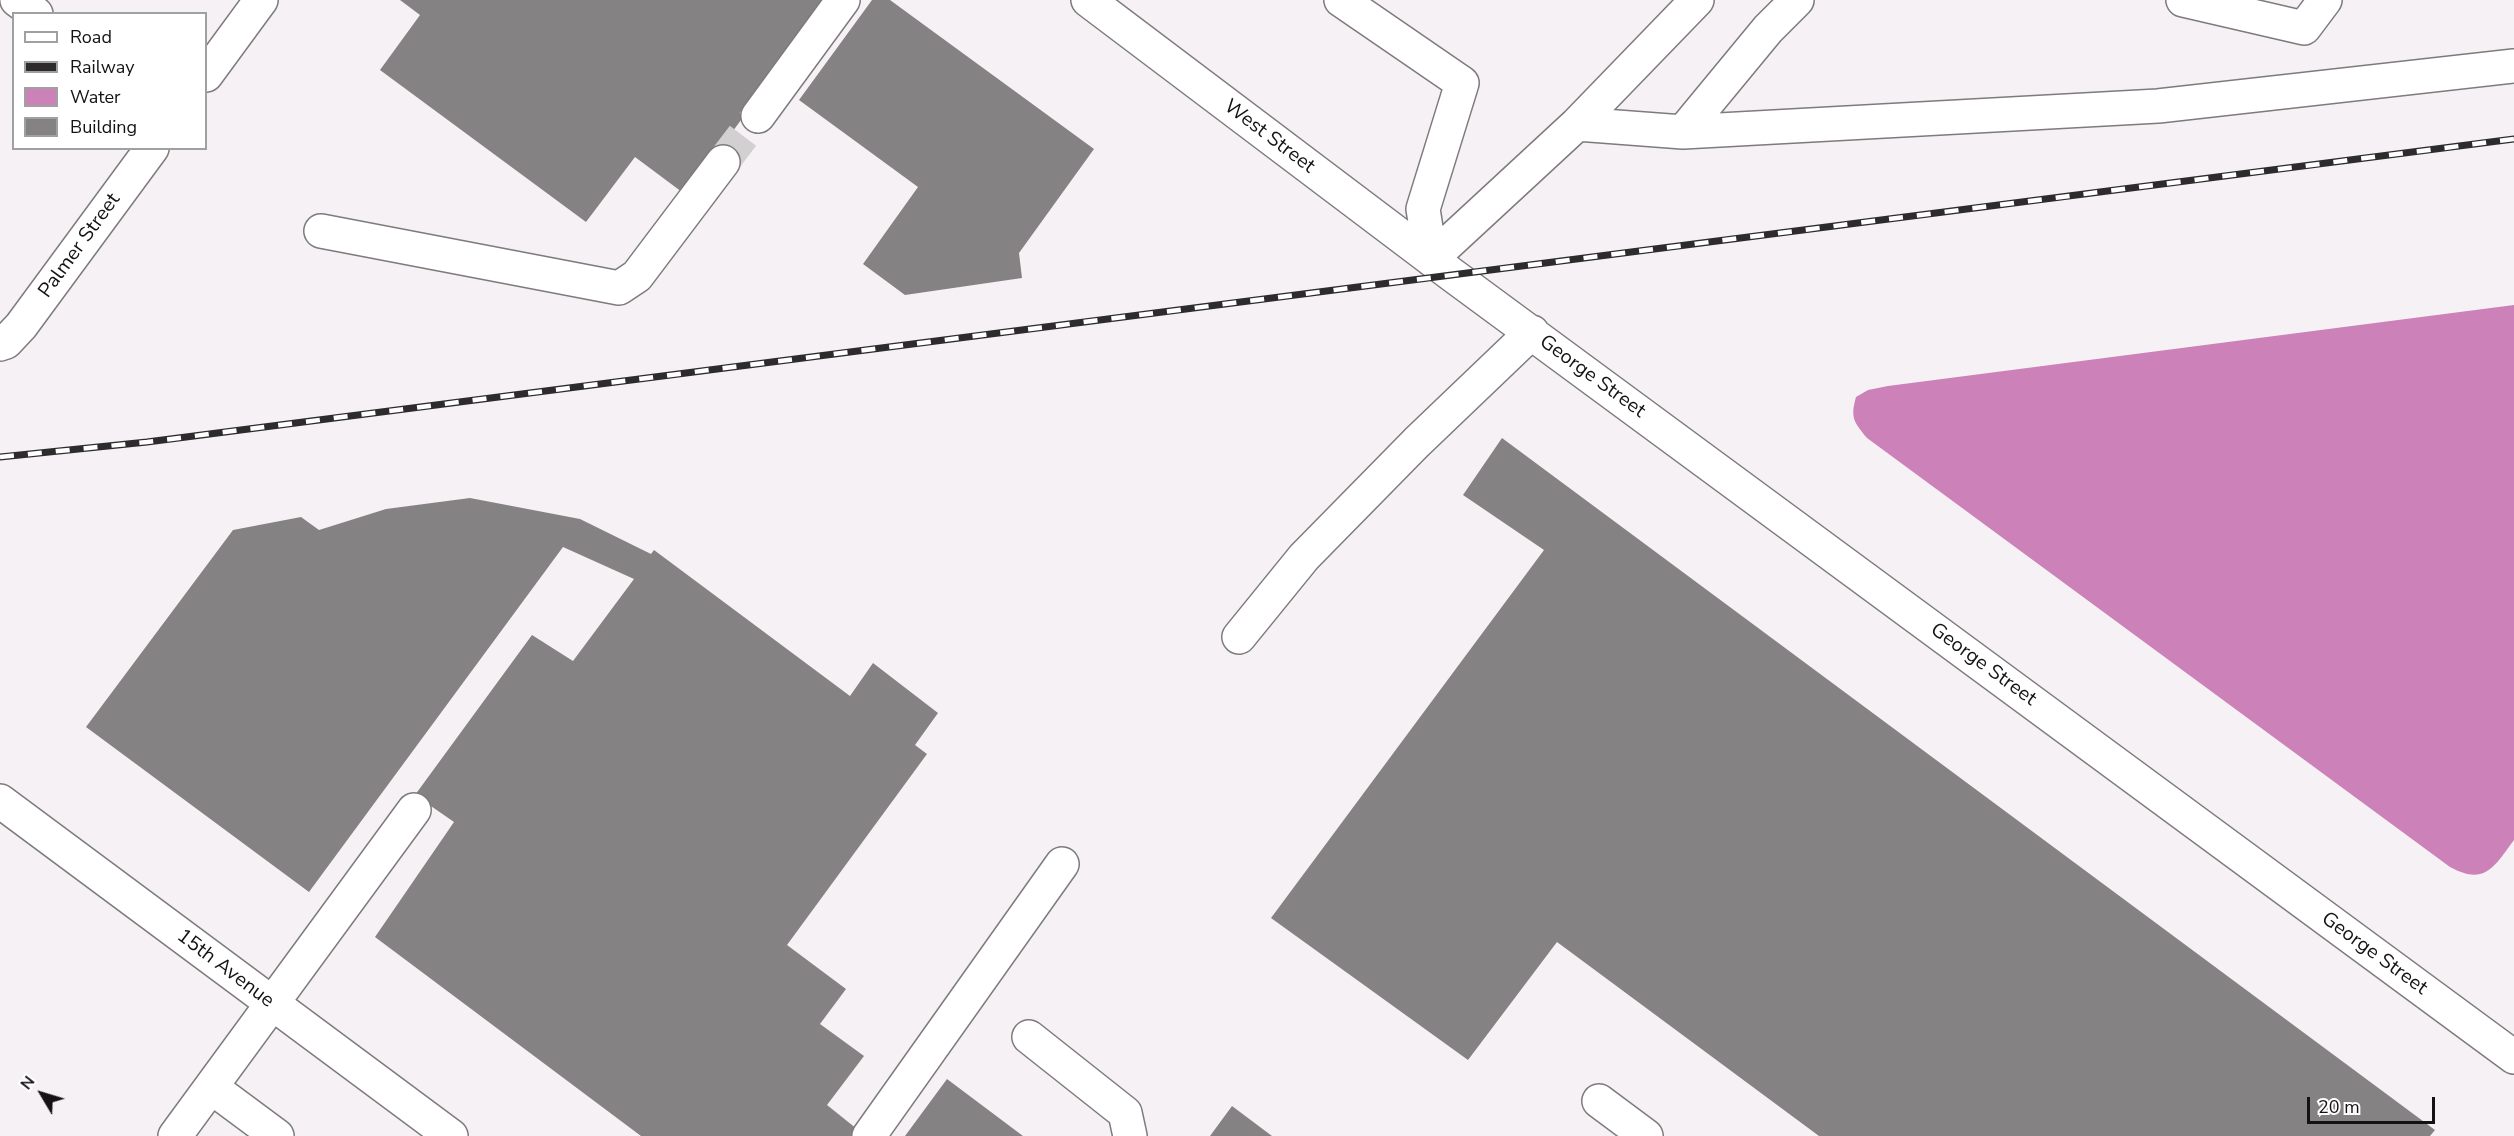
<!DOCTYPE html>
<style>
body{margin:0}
#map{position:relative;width:2514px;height:1136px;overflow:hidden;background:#f5f1f4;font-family:"Nunito Sans",sans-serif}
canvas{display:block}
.legend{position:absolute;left:12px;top:12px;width:195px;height:138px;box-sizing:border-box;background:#fff;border:2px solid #a1a0a1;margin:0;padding:8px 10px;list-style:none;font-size:18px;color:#141213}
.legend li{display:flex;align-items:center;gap:12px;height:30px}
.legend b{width:30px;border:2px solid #a1a0a1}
.north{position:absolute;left:12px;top:1064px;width:60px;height:60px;-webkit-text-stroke:4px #fff;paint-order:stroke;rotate:308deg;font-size:16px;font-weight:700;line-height:24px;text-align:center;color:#141213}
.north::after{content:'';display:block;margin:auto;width:21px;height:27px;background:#141213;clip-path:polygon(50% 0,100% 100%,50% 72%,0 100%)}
.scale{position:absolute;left:2307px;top:1097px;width:128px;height:27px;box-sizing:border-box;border:3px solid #141213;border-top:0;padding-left:8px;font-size:18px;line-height:21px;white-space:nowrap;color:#141213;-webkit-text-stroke:4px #fff;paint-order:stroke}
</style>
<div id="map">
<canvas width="2514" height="1136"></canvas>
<ul class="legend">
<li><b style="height:8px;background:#fff"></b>Road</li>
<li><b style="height:8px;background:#2d2b2c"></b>Railway</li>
<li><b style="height:16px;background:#cc81b9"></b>Water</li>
<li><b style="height:16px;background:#858284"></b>Building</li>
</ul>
<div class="north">N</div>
<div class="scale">20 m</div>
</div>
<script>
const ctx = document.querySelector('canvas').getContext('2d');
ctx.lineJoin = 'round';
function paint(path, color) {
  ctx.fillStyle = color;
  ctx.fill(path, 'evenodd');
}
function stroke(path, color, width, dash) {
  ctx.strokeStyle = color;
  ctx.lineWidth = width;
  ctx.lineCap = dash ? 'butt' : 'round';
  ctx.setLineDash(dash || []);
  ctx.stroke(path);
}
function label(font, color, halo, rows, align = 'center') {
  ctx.font = font + ' "Nunito Sans",sans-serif';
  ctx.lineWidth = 4.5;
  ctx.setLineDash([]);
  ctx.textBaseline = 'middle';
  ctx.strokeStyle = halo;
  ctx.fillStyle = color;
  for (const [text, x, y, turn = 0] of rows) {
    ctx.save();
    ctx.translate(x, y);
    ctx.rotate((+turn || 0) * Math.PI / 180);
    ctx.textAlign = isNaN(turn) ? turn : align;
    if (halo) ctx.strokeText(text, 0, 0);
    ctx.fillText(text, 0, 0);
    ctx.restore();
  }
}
const water = new Path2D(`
 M2514 305V840C2494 867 2485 886 2450 867L1867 438C1854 422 1850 418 1856 397L1868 390 1888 386Z`);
const building = new Path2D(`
 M400 0H829L686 195 635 157 586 222 380 70 420 15Z
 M872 0H890L1094 149 1019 253 1022 278 905 295 863 264 918 187 799 100Z
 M1502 438 2435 1130 2430 1136H1819L1557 942 1468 1060 1271 918 1544 550 1463 495Z
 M470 498 580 519 651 554 654 550 850 696 873 663 938 713 915 745 927 754 787 945 846 989 820 1024 864 1056 827 1105 857 1129 852 1136H641L375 937 454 822 415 795 532 635 573 661 634 579 563 547 309 892 86 727 233 530 301 517 319 530 386 509Z
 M947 1079 1023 1136H905Z
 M1232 1106 1272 1136H1210Z`);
const minorTunnel = new Path2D(`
 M723 162 758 116`);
const minor = new Path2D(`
 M17 0 36 14
 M1088 0 1451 274 2514 1057
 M1341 0 1462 83 1423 209 1431 259
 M2183 0 2304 28 2325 0
 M206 75 261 0
 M758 116 843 0
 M1577 124 1697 0
 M1683 132 2158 106 2514 66
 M321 231 619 288 637 276 723 162
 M1431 259 1577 124 1683 132 1768 29 1797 0
 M0 344 6 342 21 326 152 148
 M1239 637 1304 557 1417 442 1532 332
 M0 801 451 1136
 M1029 1037 1125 1113 1130 1136
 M211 1087 277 1136
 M1599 1101 1646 1136
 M175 1136 414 810
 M869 1136 1062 864`);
const rail = new Path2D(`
 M0 457 147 442 2514 139`);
const streetNames = [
 ["West Street",1269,137,37],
 ["Palmer Street",80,246,-54],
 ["George Street",1592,377,36],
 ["George Street",1983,665,36],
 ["George Street",2374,954,36],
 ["15th Avenue",225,969,37]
];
paint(water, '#cc81b9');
paint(building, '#858284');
stroke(minorTunnel, '#d3d0d2', 33, [33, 16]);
stroke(minor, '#7e7a7d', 36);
stroke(minor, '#fff', 33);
stroke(rail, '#2d2b2c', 7);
stroke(rail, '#fff', 4.5, [14]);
label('20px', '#141213', '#fff', streetNames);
</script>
